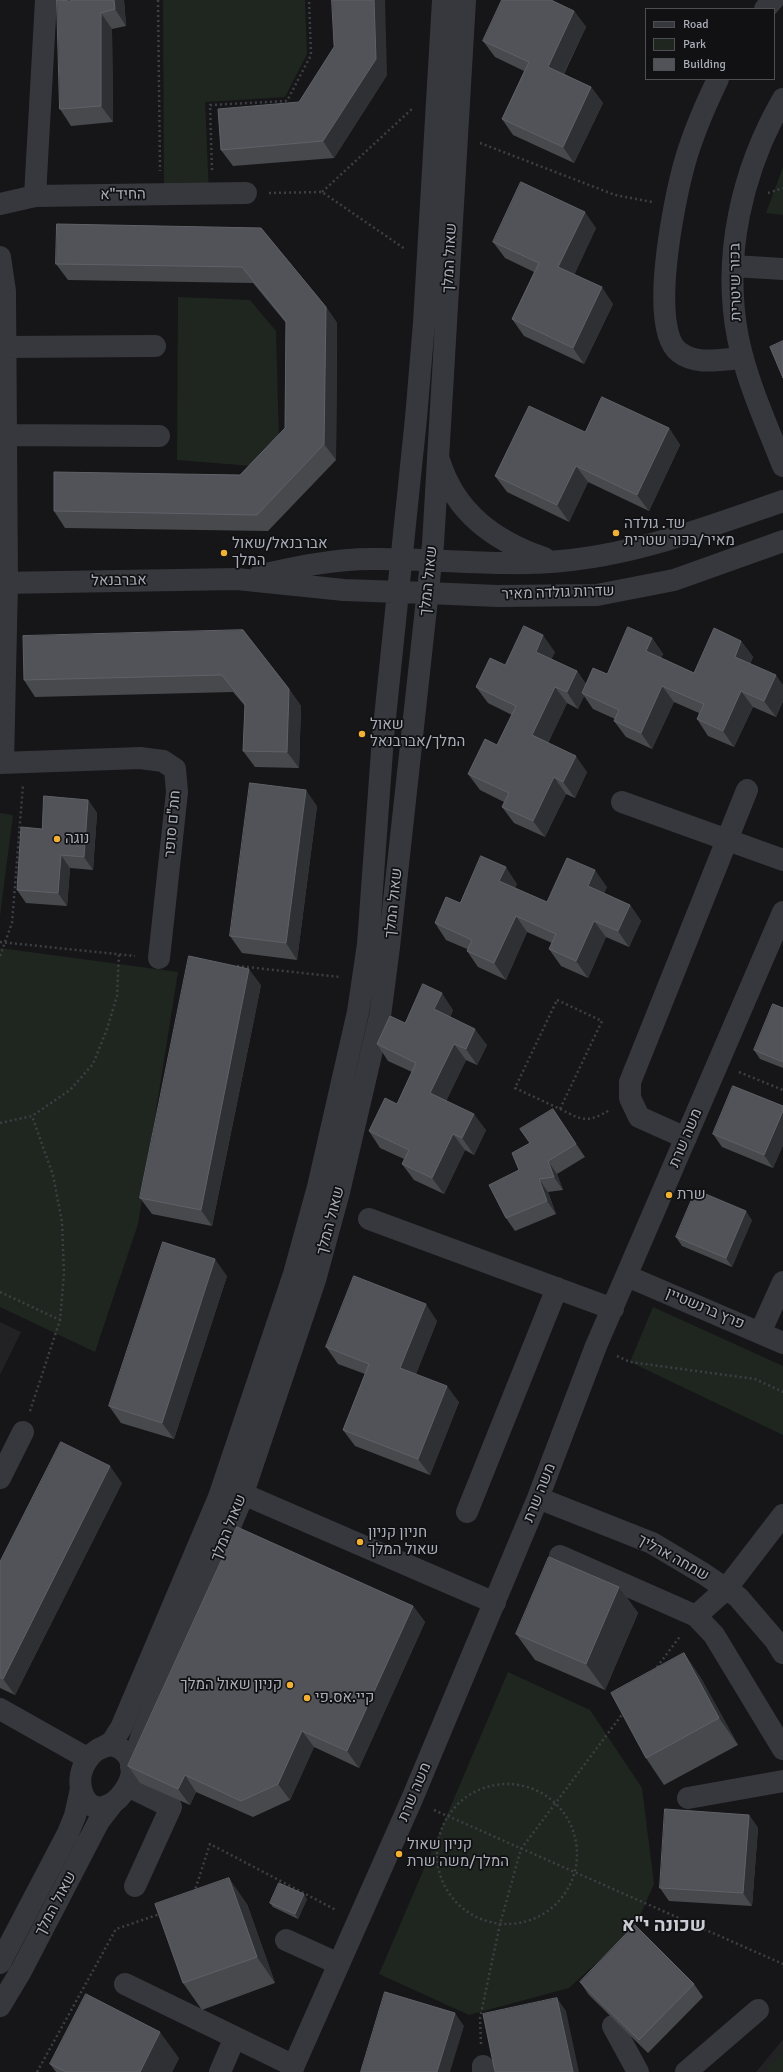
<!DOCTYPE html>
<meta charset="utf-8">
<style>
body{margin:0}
#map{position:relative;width:783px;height:2072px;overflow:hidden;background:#161618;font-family:Signika,sans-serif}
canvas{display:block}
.legend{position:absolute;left:645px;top:8px;width:130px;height:72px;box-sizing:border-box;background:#111113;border:1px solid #4d4f55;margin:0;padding:5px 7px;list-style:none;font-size:12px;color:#a8adb8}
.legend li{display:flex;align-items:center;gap:8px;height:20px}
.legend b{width:20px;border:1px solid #4d4f55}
</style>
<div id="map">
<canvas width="783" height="2072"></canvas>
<ul class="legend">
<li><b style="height:5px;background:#37383d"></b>Road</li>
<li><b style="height:11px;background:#1e261f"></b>Park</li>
<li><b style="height:11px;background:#525359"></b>Building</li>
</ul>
</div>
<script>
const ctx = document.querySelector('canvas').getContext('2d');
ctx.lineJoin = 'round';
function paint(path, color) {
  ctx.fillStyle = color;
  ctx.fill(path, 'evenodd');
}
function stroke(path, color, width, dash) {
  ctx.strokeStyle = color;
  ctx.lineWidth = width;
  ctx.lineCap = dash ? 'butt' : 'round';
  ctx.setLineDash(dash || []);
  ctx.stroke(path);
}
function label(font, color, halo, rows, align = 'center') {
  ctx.font = font + ' Signika,Heebo,sans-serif';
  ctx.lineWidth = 3.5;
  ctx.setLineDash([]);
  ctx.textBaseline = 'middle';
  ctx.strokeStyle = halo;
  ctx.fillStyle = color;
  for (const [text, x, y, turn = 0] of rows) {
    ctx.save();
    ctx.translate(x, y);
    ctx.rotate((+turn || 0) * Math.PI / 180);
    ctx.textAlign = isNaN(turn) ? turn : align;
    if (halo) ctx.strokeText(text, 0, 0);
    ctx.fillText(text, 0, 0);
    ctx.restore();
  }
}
const built = new Path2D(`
 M0 1322 21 1332 0 1375Z
 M783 2039V2072H756L780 2043Z`);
const green = new Path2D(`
 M163 0H305L307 54 285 97 205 102 209 194H164Z
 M783 167V215L766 213Z
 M178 297 250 300 276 331 279 443 252 466 177 460Z
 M0 813 13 815 0 916Z
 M0 948 178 972 138 1224 95 1352 0 1307Z
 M653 1307 783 1366V1435L630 1362Z
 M508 1672 590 1710 642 1788 654 1884 634 1929 569 1988 469 2015 379 1974Z
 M783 2051V2072H765Z`);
const path = new Path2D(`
 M158 0 160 171
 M480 143 615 195 652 202
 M212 170 210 105 287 101 311 55 309 0
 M322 192 413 108
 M269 193 322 192 405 249
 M768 193 783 188
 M0 942 135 956
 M0 956 12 923 23 785
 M237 966 340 977
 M557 1000 602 1021 560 1109 515 1088Z
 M739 1072 783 1090
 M560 1109C584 1121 587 1123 610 1110
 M0 1123 32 1116 70 1090 93 1064 107 1029 117 996 119 954
 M0 1292 60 1320
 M617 1356 630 1362 755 1379 783 1392
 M30 1411 60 1320 64 1273 62 1222 53 1175 32 1116
 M654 1671 681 1635
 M437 1854a70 70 0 1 1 140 0a70 70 0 1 1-140 0Z
 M434 1810 783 1964
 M194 1893 210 1844 336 1910
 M481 2044 480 2018 500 1924 521 1849 624 1712
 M37 2072 116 1929 160 1914`);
const minor = new Path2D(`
 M765 9 773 0
 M718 79C704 108 691 138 683 169 674 203 648 329 679 352 697 366 722 359 743 358
 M783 99C742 170 722 256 738 338 747 382 767 425 783 466
 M35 196 46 0
 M0 204 35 196 246 193
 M0 257 5 291 7 583 3 763
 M734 266 783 269
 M6 347 155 346
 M6 435 159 436
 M439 460C455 513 495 541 544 558
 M260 575C297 567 334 559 371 559 437 558 504 568 571 560 643 552 714 525 783 501
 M0 583 237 579 344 590 428 593 497 596 597 595 674 580 783 541
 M0 763 140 758 163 761 175 769 177 792 159 958
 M622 802 783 860
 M686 1138 639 1117 630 1098V1082L747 790
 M369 1219 613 1309
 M627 1276 783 1343
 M760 1333 783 1282
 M0 1478 23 1432
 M243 1494 495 1603
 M538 1498 652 1543 704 1574 738 1597 775 1640 783 1653
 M467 1512 557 1288
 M560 1556 696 1616 714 1635 783 1749
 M696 1616 726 1589 783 1515
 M0 1709 87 1758
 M112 1745C163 1761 102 1837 83 1795 74 1773 89 1747 112 1745Z
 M105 1746 112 1742 121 1728 219 1497 294 1274 318 1187 358 1012 368 944 383 737 416 418 424 323 443 0
 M131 1767 142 1735 239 1505 315 1280 339 1192 380 1016 389 947 433 544 465 0
 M128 1786 171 1807 135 1886
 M688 1798 783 1781
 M286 1940 339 1964
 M0 1963 68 1833 75 1816 81 1789
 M125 1984 294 2066
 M0 2006 21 1971 99 1821 113 1803
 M613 2026 638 2072
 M483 2066V2072
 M220 2072 235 2037
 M291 2072 412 1799 538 1498 596 1346 783 912
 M686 2072 758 2010`);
const wall = new Path2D(`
 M71 0H124L126 26 112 29 113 122 71 126 60 109Z
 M574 11 586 27 564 74 591 87 603 103 574 163 513 135 502 119 524 71 495 57 483 41Z
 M387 75 334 158 233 166 221 150 299 102Z
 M261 228 326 307 337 323 336 460 268 531 65 528 54 511 240 475 285 428 286 323 253 283 68 280 56 264Z
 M596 228 574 275 613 304 584 364 524 336 512 319 534 272 505 258 493 242Z
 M669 428 680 445 649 511 588 482 569 522 507 492 495 476 585 432Z
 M243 630 289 689 301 706 299 768 255 767 243 751 245 706 233 692 35 697 24 680Z
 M652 638 663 654 661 658 694 673 741 641 753 657 750 664 783 685V701L776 717 753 707 734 747 708 736 697 719 699 713 674 702 652 749 626 737 614 721 615 719 593 709 584 696 578 709 567 703 548 743 587 772 575 798 566 794 545 837 514 823 502 807 504 802 480 790 468 774 497 745 512 715 488 703 476 687 505 665 555 652 551 659 577 671 586 684 607 674Z
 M88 800 97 813 93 870 70 868 67 906 26 903 17 890 42 829Z
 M317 806 297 960 242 953 230 936Z
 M517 884 515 888 547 902 607 887 604 893 630 905 641 921 629 947 606 937 588 978 561 966 549 949 552 943 527 932 506 980 478 967 467 951V949L446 940 435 923 460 903Z
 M261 985 212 1226 152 1214 140 1198Z
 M783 1008V1068L760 1059 754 1050Z
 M453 1010 450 1017 487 1045 477 1065 466 1060 446 1101 486 1130 474 1155 465 1150 444 1194 414 1180 402 1164 404 1159 380 1148 369 1131 397 1104 412 1072 388 1061 377 1044 405 1023Z
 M783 1106V1145L773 1168 722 1147 713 1134Z
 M553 1109 585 1157 557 1174 563 1190 548 1192 556 1214 515 1231 506 1218 519 1170 530 1144Z
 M752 1220 732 1267 682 1246 676 1237Z
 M227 1276 174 1439 121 1423 109 1406Z
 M437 1321 416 1374 459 1402 430 1475 355 1446 343 1430 365 1374 338 1364 326 1347Z
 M122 1483 15 1695 0 1688V1562Z
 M619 1587 638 1613 605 1690 535 1660 516 1634Z
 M413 1606 425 1622 359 1768 314 1747 290 1800 253 1817 196 1792 190 1805 140 1783 128 1766Z
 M684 1653 702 1680 738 1745 664 1785 646 1758Z
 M749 1815 758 1828 752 1906 669 1901 660 1888Z
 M307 1899 298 1919 273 1907 270 1903Z
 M247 1904 275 1983 202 2010 183 1983Z
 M580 1982 694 1984 703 1997 648 2053 589 1995Z
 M179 2058 172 2072H56L50 2064Z`);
const shadedWall = new Path2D(`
 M114 0H124L126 26 115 9Z
 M374 0H385L387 75 334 158 323 141Z
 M574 11 586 27 559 83 548 67Z
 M101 13 112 29 113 122 101 106Z
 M591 87 603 103 574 163 563 147Z
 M585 212 596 228 570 284 558 267Z
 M602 287 613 304 584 364 573 348Z
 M326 307 337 323 336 460 324 444Z
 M669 428 680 445 649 511 637 495Z
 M576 466 588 482 569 522 557 505Z
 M543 635 555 652 547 668 536 652Z
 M652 638 663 654 657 668 646 651Z
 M741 641 753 657 746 673 735 657Z
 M577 671 588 687 582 693 584 696 578 709 567 692Z
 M776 675 783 685V701L776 717 764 701Z
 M662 686 674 702 652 749 641 733Z
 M555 687 567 703 544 752 532 735Z
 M289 689 301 706 299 768 287 752Z
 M741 691 753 707 734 747 723 731Z
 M576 756 587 772 575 798 563 782Z
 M554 777 566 794 545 837 533 821Z
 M306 790 317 806 297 960 286 943Z
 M88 800 97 813 93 870 84 857Z
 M61 855 70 868 67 906 58 893Z
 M506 867 517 884 511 897 499 881Z
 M595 870 607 887 600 903 588 886Z
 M630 905 641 921 629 947 618 931Z
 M516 916 527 932 506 980 494 963Z
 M594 921 606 937 588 978 576 961Z
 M249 969 261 985 212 1226 201 1210Z
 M442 993 453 1010 446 1026 434 1009Z
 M475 1029 487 1045 477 1065 466 1049Z
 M454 1044 466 1060 442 1110 430 1093Z
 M553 1109 562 1122 585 1157 576 1144Z
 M783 1111V1145L773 1168 764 1155Z
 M474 1114 486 1130 474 1155 462 1138Z
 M453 1134 465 1150 444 1194 432 1178Z
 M548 1161 557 1174 563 1190 554 1177Z
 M539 1179 548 1192 556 1214 547 1201Z
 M746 1211 752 1220 732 1267 726 1258Z
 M215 1259 227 1276 174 1439 162 1423Z
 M426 1304 437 1321 412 1384 400 1368Z
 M447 1386 459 1402 430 1475 418 1459Z
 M110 1466 122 1483 15 1695 3 1679Z
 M619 1587 638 1613 605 1690 586 1664Z
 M413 1606 425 1622 359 1768 347 1751Z
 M684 1653 702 1680 738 1745 719 1718Z
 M302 1731 314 1747 290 1800 278 1784Z
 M185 1775 196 1792 190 1805 178 1789Z
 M749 1815 758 1828 752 1906 743 1893Z
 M229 1878 247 1904 275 1983 257 1957Z
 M304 1894 307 1899 298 1919 295 1914Z
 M557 1998 566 2011 579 2072H573Z
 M455 2013 464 2026 450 2072H437Z
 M160 2032 179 2058 172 2072H140Z`);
const building = new Path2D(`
 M57 0 71 1V0H114L115 9 101 13V106L60 109Z
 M332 0H374L376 59 323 141 221 150 218 109 299 102 334 47Z
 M502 0H551L574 11 548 67 591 87 563 147 502 119 529 62 483 41Z
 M521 182 585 212 558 267 602 287 573 348 512 319 539 263 493 242Z
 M57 224 261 228 326 307 324 444 257 515 54 511V472L240 475 285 428 286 321 242 267 56 264Z
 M783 341V378L770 347Z
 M602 397 669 428 637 495 576 466 557 505 495 476 529 406 585 432Z
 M524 626 543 635 536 652 577 671 567 692 555 687 532 735 576 756 563 782 554 777 533 821 502 807 509 793 468 774 485 739 497 745 516 706 476 687 490 658 505 665Z
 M628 627 652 638 646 651 694 673 714 628 741 641 735 657 776 675 764 701 741 691 723 731 697 719 704 704 662 686 641 733 614 721 619 710 582 693 593 668 607 674Z
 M243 630 289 689 287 752 243 751 245 704 222 675 24 680 23 636Z
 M250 783 306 790 286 943 230 936Z
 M44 796 88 800 84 857 61 855 58 893 17 890 21 827 42 829Z
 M481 856 506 867 499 881 547 902 567 858 595 870 588 886 630 905 618 931 594 921 576 961 549 949 556 934 516 916 494 963 467 951 472 940 435 923 446 897 460 903Z
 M189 956 249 969 201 1210 140 1198Z
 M423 984 442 993 434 1009 475 1029 466 1049 454 1044 430 1093 474 1114 462 1138 453 1134 432 1178 402 1164 409 1150 369 1131 385 1098 397 1104 416 1063 377 1044 390 1016 405 1023Z
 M773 1004 783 1008V1062L754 1050Z
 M733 1086 783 1106V1111L764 1155 713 1134Z
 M553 1109 576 1144 548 1161 554 1177 539 1179 547 1201 506 1218 489 1185 519 1170 512 1153 530 1143 520 1129Z
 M696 1190 746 1211 726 1258 676 1237Z
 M163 1242 215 1259 162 1423 109 1406Z
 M354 1276 426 1304 400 1368 447 1386 418 1459 343 1430 369 1364 326 1347Z
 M61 1442 110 1466 3 1679 0 1677V1562Z
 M237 1527 413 1606 347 1751 302 1731 278 1784 241 1801 185 1775 178 1789 128 1766Z
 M549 1557 619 1587 586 1664 516 1634Z
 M684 1653 719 1718 646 1758 611 1693Z
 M665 1809 749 1815 743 1893 660 1888Z
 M229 1878 257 1957 183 1983 155 1904Z
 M279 1883 304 1894 295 1914 270 1903Z
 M635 1925 694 1984 639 2040 580 1982Z
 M385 1992 455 2013 437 2072H361Z
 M86 1994 160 2032 140 2072H66L50 2064Z
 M557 1998 573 2072H495L483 2014Z`);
const markers = [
 [616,533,4,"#f2b134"],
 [224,553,4,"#f2b134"],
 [362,734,4,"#f2b134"],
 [57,839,4,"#f2b134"],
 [669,1195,4,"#f2b134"],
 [360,1542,4,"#f2b134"],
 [290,1685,4,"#f2b134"],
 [307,1698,4,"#f2b134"],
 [399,1854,4,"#f2b134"]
];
const streetNames = [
 ["החיד\"א",123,195,-1],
 ["שאול המלך",450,258,-87],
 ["בכור שיטרית",736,282,-91],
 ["אברבנאל",119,581,-1],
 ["שאול המלך",429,581,-84],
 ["שדרות גולדה מאיר",558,593,-2],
 ["חת\"ם סופר",173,824,-85],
 ["שאול המלך",394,903,-84],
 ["משה שרת",686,1138,-67],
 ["שאול המלך",331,1221,-75],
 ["פרץ ברנשטיין",705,1309,23],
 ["משה שרת",540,1493,-68],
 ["שאול המלך",229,1528,-68],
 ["שמחה ארליך",673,1558,29],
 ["משה שרת",415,1792,-67],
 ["שאול המלך",56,1904,-62]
];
const poiNames = [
 ["שד. גולדה",624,524],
 ["מאיר/בכור שטרית",624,541],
 ["אברבנאל/שאול",232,544],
 ["המלך",232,561],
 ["שאול",370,725],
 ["המלך/אברבנאל",370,742],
 ["נוגה",65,839],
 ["שרת",677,1195],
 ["חניון קניון",368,1533],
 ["שאול המלך",368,1550],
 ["קניון שאול המלך",282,1685,"right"],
 ["קיי.אס.פי",315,1698],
 ["קניון שאול",407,1845],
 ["המלך/משה שרת",407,1862]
];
const districtNames = [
 ["שכונה י\"א",664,1926]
];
paint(built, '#222225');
paint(green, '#1e261f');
stroke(path, '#3d3f44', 2.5, [2, 3]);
stroke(minor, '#37383d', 22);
paint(wall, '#47494d');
paint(shadedWall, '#2f3033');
paint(building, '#525359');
stroke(building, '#5f6168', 1);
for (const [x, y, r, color] of markers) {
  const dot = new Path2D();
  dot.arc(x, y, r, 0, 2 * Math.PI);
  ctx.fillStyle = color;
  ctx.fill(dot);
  stroke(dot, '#111113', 1.5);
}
label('15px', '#a8adb8', '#111113', streetNames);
label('15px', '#a8adb8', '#111113', poiNames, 'left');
label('bold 19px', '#c9ccd4', '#111113', districtNames);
</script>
